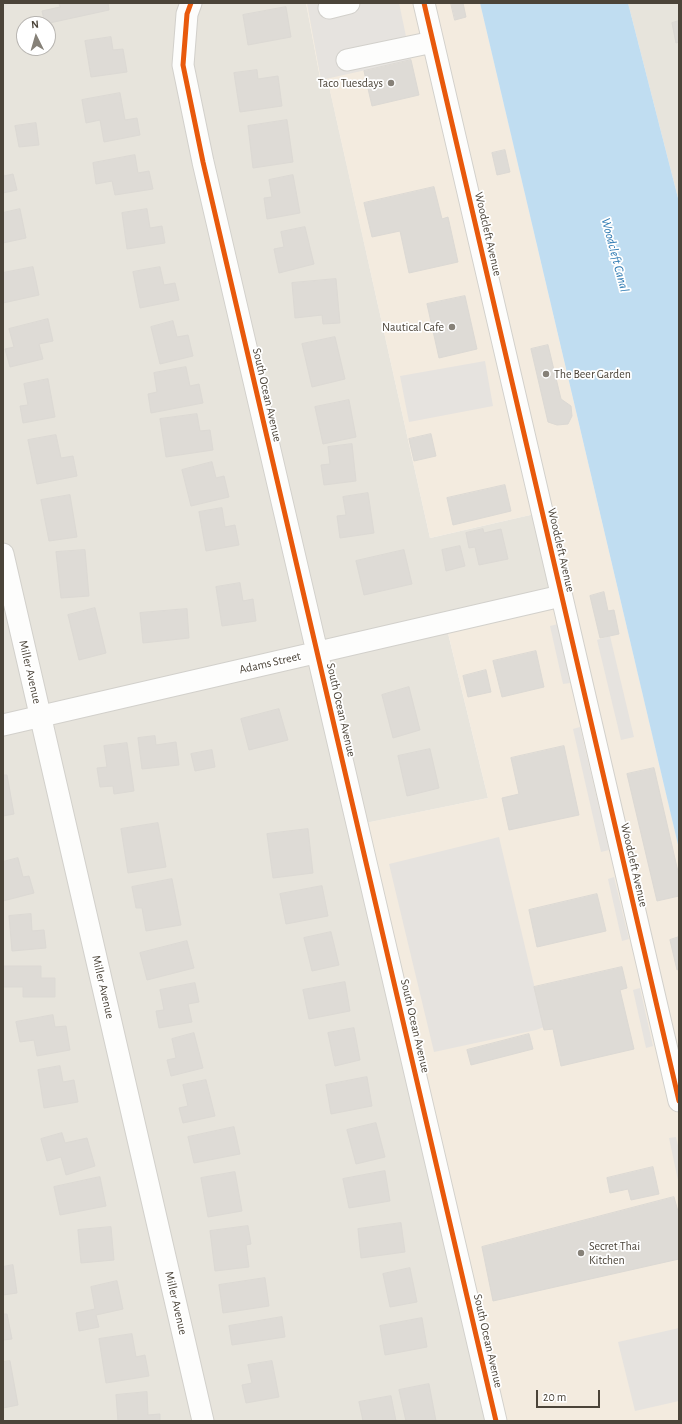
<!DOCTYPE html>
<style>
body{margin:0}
#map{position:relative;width:682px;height:1424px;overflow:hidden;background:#f4f2ee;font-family:"Alegreya Sans",sans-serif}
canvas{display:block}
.frame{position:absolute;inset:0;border:4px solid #4b4439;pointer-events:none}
.north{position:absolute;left:16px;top:16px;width:40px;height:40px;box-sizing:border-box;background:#fff;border:1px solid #b7b4b0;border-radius:50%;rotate:355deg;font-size:11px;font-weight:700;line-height:16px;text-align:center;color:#4b4439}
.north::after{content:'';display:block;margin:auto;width:14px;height:18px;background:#868178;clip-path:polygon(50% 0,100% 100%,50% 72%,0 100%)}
.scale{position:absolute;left:536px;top:1390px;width:64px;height:18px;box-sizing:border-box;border:2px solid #4b4439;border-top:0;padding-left:5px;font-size:12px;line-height:14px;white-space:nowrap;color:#4b4439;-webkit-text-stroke:3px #fff;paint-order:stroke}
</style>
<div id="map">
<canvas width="682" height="1424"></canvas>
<div class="frame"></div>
<div class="north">N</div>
<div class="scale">20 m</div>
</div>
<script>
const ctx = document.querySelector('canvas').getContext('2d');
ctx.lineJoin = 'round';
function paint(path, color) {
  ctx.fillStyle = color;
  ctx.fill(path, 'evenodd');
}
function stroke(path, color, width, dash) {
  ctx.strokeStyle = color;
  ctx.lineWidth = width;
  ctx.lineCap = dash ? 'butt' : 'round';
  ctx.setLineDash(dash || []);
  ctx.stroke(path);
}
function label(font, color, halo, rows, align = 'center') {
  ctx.font = font + ' "Alegreya Sans",sans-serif';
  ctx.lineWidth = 3.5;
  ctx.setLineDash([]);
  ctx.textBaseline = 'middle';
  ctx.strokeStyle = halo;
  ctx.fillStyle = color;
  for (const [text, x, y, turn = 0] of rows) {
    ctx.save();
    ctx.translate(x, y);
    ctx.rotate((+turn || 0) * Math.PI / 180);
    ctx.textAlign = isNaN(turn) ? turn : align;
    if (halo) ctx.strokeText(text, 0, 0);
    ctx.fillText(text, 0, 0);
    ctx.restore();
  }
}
const residential = new Path2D(`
 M3 3H306L321 83 328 81 430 538 539 513 559 600 446 625 488 798 361 824 495 1421H3ZM24 24H48V48H24Z
 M628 3H679V202Z`);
const commercial = new Path2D(`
 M306 3H480L679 849V1421H495L360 824 488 798 446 625 559 600 539 513 430 538 328 82 321 83Z`);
const parking = new Path2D(`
 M307 3H399L411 60 321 80Z
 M485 361 493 406 409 422 400 376Z
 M558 624 570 683 563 684 550 626Z
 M610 636 634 737 621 740 597 640Z
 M580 727 609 850 601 852 573 729Z
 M499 837 544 1027 536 1030 434 1052 389 864Z
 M614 877 629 939 622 941 608 879Z
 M640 988 653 1046 646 1048 633 990Z
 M676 1137 679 1150V1185L669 1138Z
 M679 1328V1401L635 1411 618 1342Z`);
const water = new Path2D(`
 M480 3H628L679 202V849Z`);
const building = new Path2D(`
 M59 3H108L109 10 45 24 42 11 60 7Z
 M451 3H463L466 17 455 20Z
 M286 7 291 37 248 45 243 15Z
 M679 21V42L676 43 672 23Z
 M111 37 113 50 123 49 127 72 91 77 85 41Z
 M411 60 419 95 372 106 364 71Z
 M257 70 258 79 278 76 282 106 240 112 234 73Z
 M120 93 125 120 137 118 140 135 104 142 100 120 86 123 82 100Z
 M287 120 293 162 253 168 248 126Z
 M36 123 39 145 19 147 15 126Z
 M505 150 510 172 497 175 492 153Z
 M135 155 138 173 149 171 153 189 115 195 112 181 96 184 93 163Z
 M3 172 4 176 13 174 17 190 3 193Z
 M293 175 300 213 267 219 264 198 272 197 269 180Z
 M434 187 442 219 448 217 458 262 409 273 400 231 372 237 364 203Z
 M20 209 26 238 3 243V213Z
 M147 209 150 228 162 226 165 243 127 249 122 213Z
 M305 227 314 264 279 273 274 249 284 247 281 232Z
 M33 267 39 295 3 303V273Z
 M160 267 164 285 175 283 179 300 140 308 133 272Z
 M336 279 340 323 323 324 322 315 295 318 292 283Z
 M465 296 477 349 439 358 427 304Z
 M48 319 53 341 39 344 43 359 10 367 5 349 14 347 9 329Z
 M173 321 177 337 188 335 193 356 160 364 151 327Z
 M335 337 345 379 312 387 302 344Z
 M548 345 561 399 571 406 572 416 568 424 557 425 548 422 531 349Z
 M186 367 190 386 199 384 203 403 151 413 148 394 157 392 154 373Z
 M48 379 55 417 23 423 20 406 28 405 24 384Z
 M349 400 356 437 323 444 315 407Z
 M197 414 200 431 210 430 213 450 166 457 160 419Z
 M431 434 436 456 414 461 409 439Z
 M56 435 61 458 73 456 77 476 37 484 28 440Z
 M352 444 356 481 324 485 321 465 330 464 328 447Z
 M212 462 216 478 224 476 229 497 191 506 182 470Z
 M505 485 511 511 453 525 447 498Z
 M368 493 374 533 340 538 337 516 346 515 343 497Z
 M70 495 77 537 49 541 41 500Z
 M222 508 225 527 235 525 239 545 206 551 199 512Z
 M483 529 484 533 501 529 508 559 479 565 475 547 469 548 466 533Z
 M460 546 465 566 446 571 442 550Z
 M85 550 89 596 61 598 56 552Z
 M404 550 412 584 364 595 356 561Z
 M240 583 243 601 253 599 256 621 222 626 216 587Z
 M604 592 608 611 614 610 619 634 600 638 590 596Z
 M95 608 106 653 79 660 68 615Z
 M187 609 189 638 143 643 140 613Z
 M536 651 544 687 502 697 493 661Z
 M486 670 491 692 468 697 463 676Z
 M409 687 420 730 393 738 382 695Z
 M279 709 288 740 249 750 241 719Z
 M155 736 156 745 176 742 179 765 142 769 138 738Z
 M127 743 134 791 114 794 113 786 100 787 97 768 107 767 104 746Z
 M564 746 579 815 509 830 502 798 519 794 511 758Z
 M430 749 439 788 407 796 398 756Z
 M212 750 215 767 195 771 191 754Z
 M654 768 679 876V896L657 901 627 774Z
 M3 775H7L14 814 3 816Z
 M158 823 166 867 128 873 121 829Z
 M308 829 313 873 273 878 267 834Z
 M18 858 23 877 29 876 34 893 3 901V862Z
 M172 879 181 925 146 931 142 908H136L132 887Z
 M322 886 328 916 286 924 280 894Z
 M597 894 606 931 537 947 529 910Z
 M31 914 32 931 44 930 46 948 12 951 9 916Z
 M331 932 339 965 312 971 304 938Z
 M679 937V969L677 970 670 940Z
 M187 941 194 968 147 980 140 953Z
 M3 966H41V978H55V997H23V987H3Z
 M622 967 627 988 620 990 634 1049 561 1066 553 1029 544 1030 534 987Z
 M345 982 350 1011 309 1019 303 990Z
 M195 983 199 1002 188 1004 192 1022 159 1028 156 1011 164 1010 160 990Z
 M53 1015 55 1027 66 1026 70 1050 37 1056 34 1040 20 1042 16 1022Z
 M354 1028 360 1060 335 1066 328 1033Z
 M194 1033 203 1068 171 1076 167 1060 176 1058 172 1039Z
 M529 1034 533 1049 471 1065 467 1050Z
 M60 1066 63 1082 74 1080 78 1102 44 1108 38 1070Z
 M367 1077 372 1106 331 1114 326 1085Z
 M206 1080 215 1116 183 1123 179 1108 188 1106 183 1085Z
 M376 1123 385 1157 356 1164 347 1130Z
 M234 1127 240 1154 194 1163 188 1137Z
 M62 1133 65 1143 87 1138 95 1166 66 1175 61 1157 47 1161 41 1139Z
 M653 1167 659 1194 631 1200 628 1189 610 1193 607 1178Z
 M385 1171 390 1201 349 1208 343 1179Z
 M235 1172 242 1211 208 1217 201 1178Z
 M100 1177 106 1206 60 1215 54 1187Z
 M674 1197 679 1215V1259L493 1301 482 1247Z
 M401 1223 405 1252 361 1258 358 1229Z
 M248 1226 251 1244 246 1245 249 1267 215 1271 210 1231Z
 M111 1227 114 1260 81 1263 78 1230Z
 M13 1265 17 1293 3 1295V1267Z
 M410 1268 417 1302 390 1307 383 1274Z
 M265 1278 269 1306 223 1313 219 1285Z
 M117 1281 123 1309 96 1315 99 1327 79 1331 76 1313 95 1309 91 1287Z
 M3 1314H7L12 1339 3 1340Z
 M282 1317 285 1337 232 1345 229 1326Z
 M422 1318 427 1347 385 1355 380 1326Z
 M132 1334 136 1357 145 1355 149 1376 106 1383 99 1339Z
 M10 1361 18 1405 3 1408V1362Z
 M272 1361 279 1397 246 1403 242 1385 252 1383 248 1365Z
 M429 1384 436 1421H406L399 1390Z
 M147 1392 148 1415 160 1414V1421H118L116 1395Z
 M391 1396 396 1421H363L359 1402Z`);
const minor = new Path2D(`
 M191 3 187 14 183 65 203 162 496 1421
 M424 3 679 1101
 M329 8 349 3
 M347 60 433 42
 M3 554 203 1421
 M3 725 561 596`);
const cycleway = new Path2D(`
 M191 3 187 14 183 65 203 162 496 1421
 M424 3 679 1101`);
const markers = [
 [391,83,4,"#868178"],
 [452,327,4,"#868178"],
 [546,374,4,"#868178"],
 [581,1253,4,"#868178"]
];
const poiNames = [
 ["Taco Tuesdays",383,83],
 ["Nautical Cafe",444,327],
 ["The Beer Garden",554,374,"left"],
 ["Secret Thai",589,1246,"left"],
 ["Kitchen",589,1260,"left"]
];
const streetNames = [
 ["Woodcleft Avenue",488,234,77],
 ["South Ocean Avenue",267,395,77],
 ["Woodcleft Avenue",561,550,77],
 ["Adams Street",270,663,-13],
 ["Miller Avenue",30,672,77],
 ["South Ocean Avenue",341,710,77],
 ["Woodcleft Avenue",634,865,77],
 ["Miller Avenue",103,987,77],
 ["South Ocean Avenue",415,1026,77],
 ["Miller Avenue",176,1303,77],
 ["South Ocean Avenue",488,1341,77]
];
const waterNames = [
 ["Woodcleft Canal",615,255,75]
];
paint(residential, '#e7e4dc');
paint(commercial, '#f3ebdf');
paint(parking, '#e6e3df');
paint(water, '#c0ddf1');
paint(building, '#dedbd6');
stroke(building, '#dcd9d4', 1);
stroke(minor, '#d2d0cb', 23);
stroke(minor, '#fdfdfc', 21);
stroke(cycleway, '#e8590c', 5);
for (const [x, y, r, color] of markers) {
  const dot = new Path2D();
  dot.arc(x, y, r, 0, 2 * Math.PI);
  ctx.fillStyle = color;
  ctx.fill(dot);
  stroke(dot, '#fff', 1.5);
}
label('12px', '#4b4439', '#fff', poiNames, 'right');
label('12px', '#4b4439', '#fff', streetNames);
label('italic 13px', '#2e7ab2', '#fff', waterNames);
</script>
